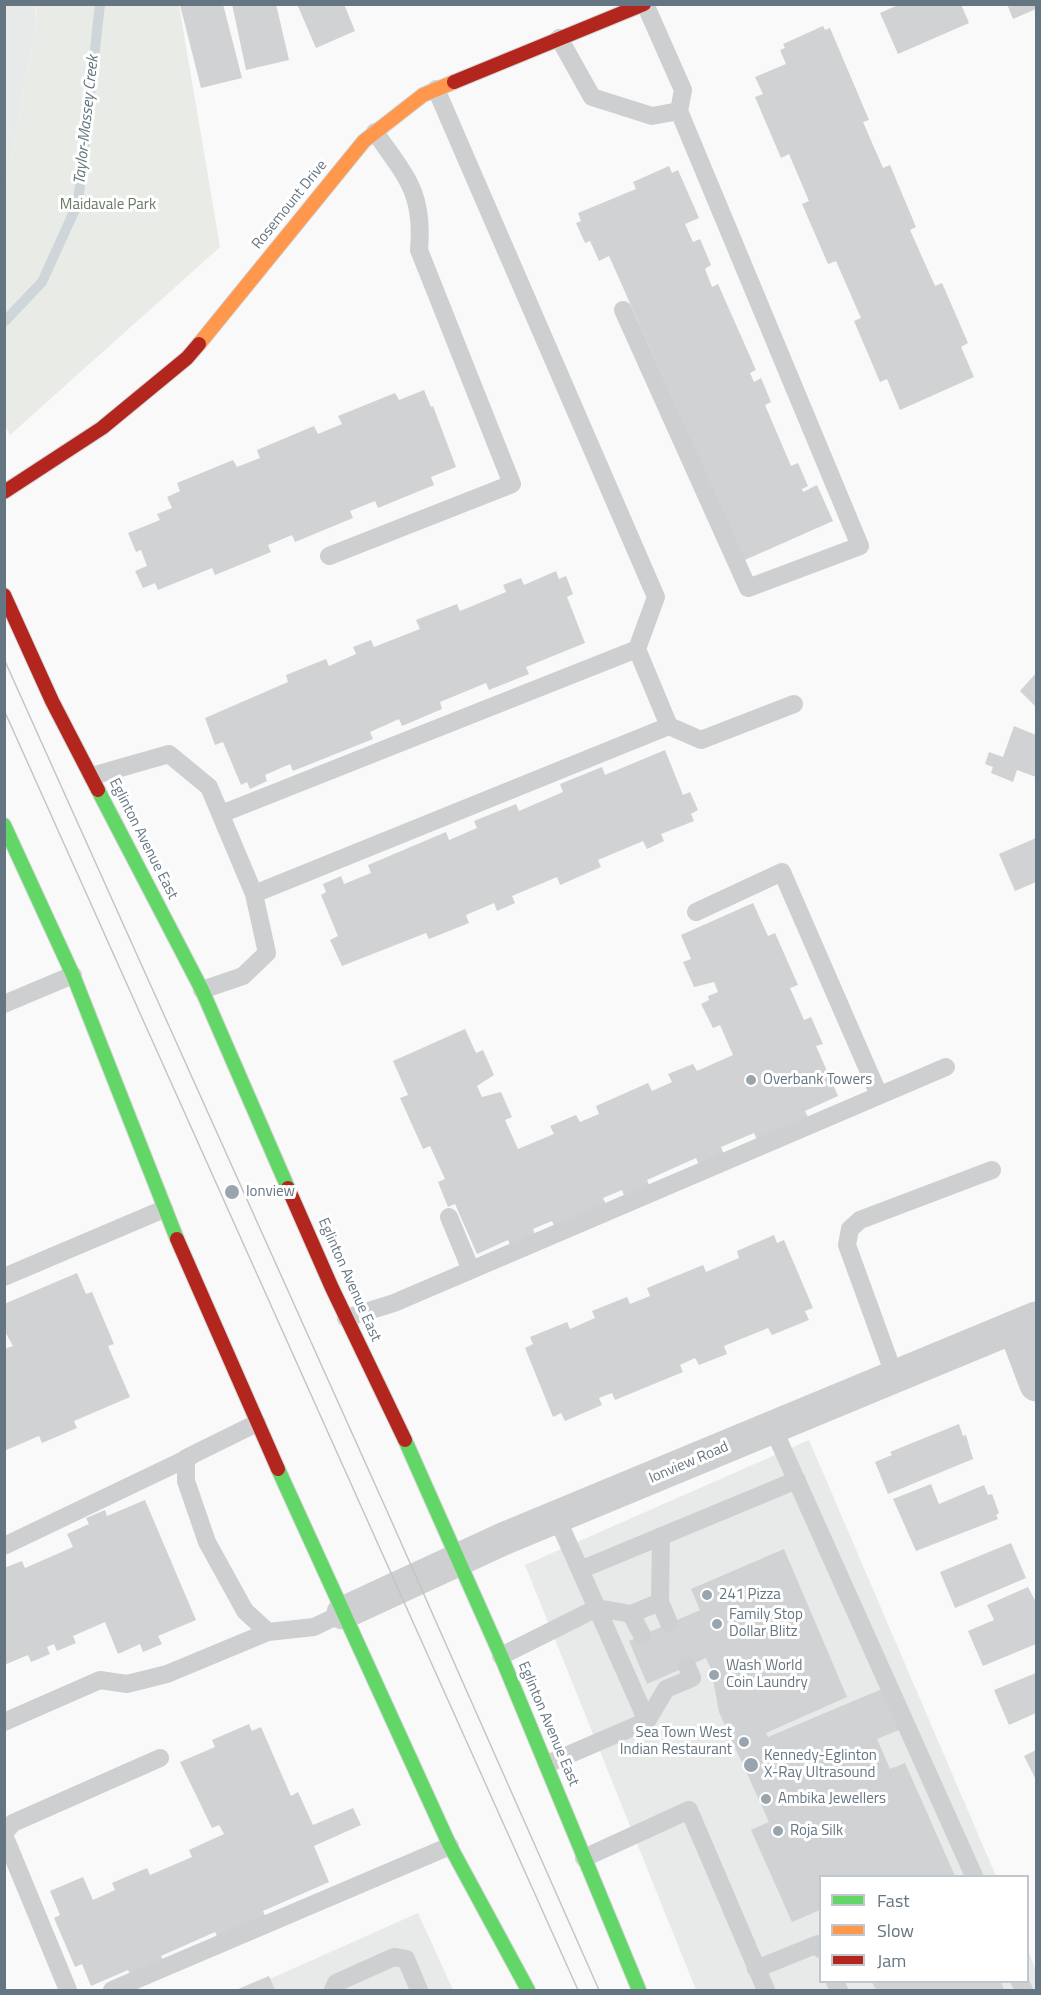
<!DOCTYPE html>
<style>
body{margin:0}
#map{position:relative;width:1041px;height:1995px;overflow:hidden;background:#f9f9f9;font-family:"Titillium Web",sans-serif}
canvas{display:block}
.frame{position:absolute;inset:0;border:6px solid #657683;pointer-events:none}
.legend{position:absolute;left:819px;top:1875px;width:210px;height:108px;box-sizing:border-box;background:#fff;border:2px solid #c1c8cd;margin:0;padding:8px 10px;list-style:none;font-size:18px;color:#657683}
.legend li{display:flex;align-items:center;gap:12px;height:30px}
.legend b{width:30px;border:2px solid #c1c8cd}
</style>
<div id="map">
<canvas width="1041" height="1995"></canvas>
<div class="frame"></div>
<ul class="legend">
<li><b style="height:8px;background:#63d668"></b>Fast</li>
<li><b style="height:8px;background:#ff974d"></b>Slow</li>
<li><b style="height:8px;background:#b3261e"></b>Jam</li>
</ul>
</div>
<script>
const ctx = document.querySelector('canvas').getContext('2d');
ctx.lineJoin = 'round';
function paint(path, color) {
  ctx.fillStyle = color;
  ctx.fill(path, 'evenodd');
}
function stroke(path, color, width, dash) {
  ctx.strokeStyle = color;
  ctx.lineWidth = width;
  ctx.lineCap = dash ? 'butt' : 'round';
  ctx.setLineDash(dash || []);
  ctx.stroke(path);
}
function label(font, color, halo, rows, align = 'center') {
  ctx.font = font + ' "Titillium Web",sans-serif';
  ctx.lineWidth = 6;
  ctx.setLineDash([]);
  ctx.textBaseline = 'middle';
  ctx.strokeStyle = halo;
  ctx.fillStyle = color;
  for (const [text, x, y, turn = 0] of rows) {
    ctx.save();
    ctx.translate(x, y);
    ctx.rotate((+turn || 0) * Math.PI / 180);
    ctx.textAlign = isNaN(turn) ? turn : align;
    if (halo) ctx.strokeText(text, 0, 0);
    ctx.fillText(text, 0, 0);
    ctx.restore();
  }
}
const built = new Path2D(`
 M5 5H34L37 20 5 190Z
 M809 1440 996 1876H820V1982H1028V1950L1036 1971V1990H696L525 1565Z
 M418 1913 453 1990H245Z`);
const green = new Path2D(`
 M35 5H179L220 247 10 435 4 423 5 190 37 20Z`);
const stream = new Path2D(`
 M4 322 42 282 78 203 100 4`);
const building = new Path2D(`
 M223 4 242 78 201 88 180 5Z
 M232 4H276L289 60 246 70Z
 M297 4H344L355 31 316 48Z
 M900 4H961L969 23 898 54 880 13Z
 M1007 4H1036V9L1013 19Z
 M823 26 825 30 830 28 869 120 863 122 883 168 890 165 916 227 910 230 935 286 942 283 968 343 961 347 974 377 900 410 887 379 880 382 854 321 861 318 836 261 828 264 802 204 809 201 789 154 781 158 755 97 763 94 755 77 786 64 780 50 785 48 783 44Z
 M669 166 672 173 678 170 699 218 685 224 693 242 700 239 711 265 705 269 712 287 718 284 756 370 750 373 754 382 761 378 771 402 765 405 791 466 798 463 808 486 802 489 803 492 817 485 833 521 738 563 730 528 609 256 599 261 590 241 585 243 576 223 581 221 578 213 636 189 633 182Z
 M424 390 431 407 433 406 456 467 431 477 434 485 378 508 375 501 350 511 353 518 295 542 292 535 268 545 271 552 215 575 212 568 158 590 155 583 143 588 135 571 147 566 141 550 136 552 128 533 160 520 157 514 172 508 167 497 180 491 177 483 233 460 237 467 260 458 257 450 314 426 318 434 342 424 338 416 395 393 399 400Z
 M556 571 559 579 566 576 573 594 567 597 585 643 526 667 529 674 489 690 486 683 440 702 442 709 402 726 399 719 370 732 373 739 293 771 290 764 265 775 267 781 250 789 247 782 241 785 223 742 215 745 205 718 288 682 286 675 326 659 329 666 356 654 353 647 371 640 374 647 420 629 416 620 457 604 460 611 506 592 503 585 521 578 524 585Z
 M1036 673V707L1020 691Z
 M1014 726 1036 735V777L1017 770 1013 782 991 773 993 767 985 764 989 752 1003 757Z
 M665 750 683 795 690 792 698 810 691 814 694 821 661 834 664 841 647 849 643 841 598 860 601 867 560 885 557 877 512 896 515 903 497 911 494 903 466 915 469 923 429 939 426 933 342 966 330 940 338 936 321 895 326 892 323 884 341 876 344 884 371 873 368 865 446 832 449 840 477 828 474 821 516 804 519 811 563 792 560 784 602 767 605 775Z
 M1036 838V882L1015 891 999 854Z
 M753 903 768 936 775 933 798 985 790 988 804 1020 811 1017 823 1044 816 1046 838 1096 805 1111 808 1117 757 1140 754 1133 721 1147 724 1154 699 1165 696 1158 647 1180 650 1187 625 1198 622 1190 603 1198 607 1206 555 1228 552 1221 533 1229 536 1237 511 1247 508 1240 477 1254 455 1204 448 1207 438 1182 445 1179 430 1146 423 1149 400 1098 408 1095 393 1061 465 1029 476 1053 483 1050 494 1075 477 1086 482 1097 501 1092 512 1117 505 1120 518 1149 554 1134 550 1126 576 1115 580 1122 599 1114 596 1106 648 1083 652 1091 672 1082 668 1074 693 1064 697 1071 733 1055 720 1025 713 1028 701 1004 709 1000 708 996 718 992 714 982 694 987 683 962 691 959 681 935Z
 M774 1235 777 1243 784 1240 813 1308 805 1311 809 1320 772 1335 768 1328 724 1346 727 1354 699 1365 695 1358 680 1365 683 1372 615 1400 612 1393 599 1398 602 1405 565 1421 561 1413 553 1417 525 1348 533 1344 530 1337 567 1322 570 1329 595 1318 592 1311 627 1297 630 1304 650 1296 647 1288 703 1265 706 1272 739 1258 737 1251Z
 M77 1273 86 1294 92 1292 114 1344 108 1346 130 1397 74 1421 77 1428 42 1443 39 1436 4 1451V1349L13 1346 4 1330V1304Z
 M959 1424 963 1436 966 1435 973 1459 888 1494 875 1462 892 1455 890 1452Z
 M931 1484 939 1504 984 1485 988 1495 992 1494 999 1513 996 1515 998 1519 916 1551 893 1499Z
 M145 1500 196 1620 158 1636 162 1644 143 1652 140 1644 118 1654 105 1622 73 1636 76 1643 57 1651 54 1644 47 1647 50 1654 31 1662 28 1655 4 1665V1568L22 1561 25 1568 73 1547 67 1534 89 1524 86 1518 105 1510 107 1516Z
 M1011 1543 1026 1578 955 1608 940 1572Z
 M784 1549 847 1697 766 1733 768 1737 882 1689 899 1730 877 1739 890 1769 905 1763 955 1876H820V1910L792 1922 751 1830 769 1822 719 1712 711 1669 706 1658 647 1684 629 1641 700 1610 691 1589Z
 M1028 1587 1036 1602V1644L983 1666 968 1631 994 1620 987 1605Z
 M1036 1673V1713L1009 1725 994 1690Z
 M249 1724 252 1731 261 1727 291 1796 298 1792 313 1825 353 1808 361 1825 314 1846 329 1882 263 1911 266 1918 218 1939 215 1932 161 1956 164 1962 131 1976 128 1970 91 1986 82 1964 75 1967 54 1918 60 1915 50 1891 83 1877 93 1900 115 1890 112 1883 147 1868 150 1875 192 1857 189 1850 224 1834 219 1825 212 1828 180 1762 215 1747 212 1740Z
 M1036 1750V1780L1024 1756Z
 M269 1976 275 1990H236L257 1981Z
 M872 1982H1001L1004 1990H876Z`);
const lane = new Path2D(`
 M559 38 592 97 652 116 679 111 683 90 645 4
 M436 89 656 597 637 649
 M623 310 748 588 860 546 679 111
 M329 556 512 484 419 250C424 192 406 177 375 132
 M669 726 701 740 794 704
 M92 776 169 754 209 787 254 894 267 953 243 976 202 990
 M221 814 637 649 669 726 254 894
 M696 912 782 872 879 1095
 M4 1004 73 975
 M449 1217 471 1270
 M4 1277 164 1209
 M346 1318 394 1303 946 1067
 M895 1377 847 1245 850 1229 860 1220 992 1170
 M257 1423 186 1458V1481L207 1542 245 1611 268 1632 314 1627 343 1613
 M773 1428 974 1876
 M557 1518 647 1721
 M661 1536 660 1602 669 1623
 M4 1546 190 1457
 M580 1570 797 1480
 M631 1614 642 1635
 M501 1656 597 1608 631 1614 660 1602
 M4 1722 100 1680 127 1684 167 1674 268 1632
 M547 1764 647 1721 666 1689 692 1678 687 1666
 M4 1833 13 1823 160 1758
 M4 1835 68 1990
 M584 1858 689 1810 766 1990
 M756 1969 818 1944 820 1949
 M835 1982 839 1990
 M1020 1982 1024 1990
 M112 1990 450 1846
 M333 1990 336 1983 394 1957 406 1959 419 1990`);
const street = new Path2D(`
 M1014 1327 1036 1385
 M343 1613 503 1539 1036 1318`);
const fast = new Path2D(`
 M98 790 202 990 288 1188
 M4 825 73 975 177 1239
 M405 1440 501 1656 639 1990
 M278 1469 450 1846 528 1990`);
const slow = new Path2D(`
 M199 344 364 141 423 95 454 82`);
const jam = new Path2D(`
 M454 82 644 4
 M4 492 102 428 187 358 199 344
 M4 595 52 701 98 790
 M288 1188 332 1288 405 1440
 M177 1239 278 1469`);
const tram = new Path2D(`
 M4 659 387 1511 599 1990
 M4 710 578 1990`);
const markers = [
 [751,1080,6,"#99a4ac"],
 [232,1192,8,"#99a4ac"],
 [707,1595,6,"#99a4ac"],
 [717,1624,6,"#99a4ac"],
 [714,1675,6,"#99a4ac"],
 [744,1742,6,"#99a4ac"],
 [751,1765,8,"#99a4ac"],
 [766,1799,6,"#99a4ac"],
 [778,1831,6,"#99a4ac"]
];
const parkNames = [
 ["Maidavale Park",108,205]
];
const streetNames = [
 ["Rosemount Drive",290,205,-51],
 ["Eglinton Avenue East",143,839,63],
 ["Eglinton Avenue East",349,1280,66],
 ["Ionview Road",689,1463,-23],
 ["Eglinton Avenue East",548,1724,67]
];
const poiNames = [
 ["Overbank Towers",763,1080],
 ["Ionview",246,1192],
 ["241 Pizza",719,1595],
 ["Family Stop",729,1615],
 ["Dollar Blitz",729,1632],
 ["Wash World",726,1666],
 ["Coin Laundry",726,1683],
 ["Sea Town West",732,1733,"right"],
 ["Indian Restaurant",732,1750,"right"],
 ["Kennedy-Eglinton",764,1756],
 ["X-Ray Ultrasound",764,1773],
 ["Ambika Jewellers",778,1799],
 ["Roja Silk",790,1831]
];
const waterNames = [
 ["Taylor-Massey Creek",87,120,-84]
];
paint(built, '#e8e9e9');
paint(green, '#e8ebe6');
stroke(stream, '#ced6d9', 10);
paint(building, '#d0d2d3');
stroke(fast, '#d5d6d7', 16);
stroke(slow, '#d5d6d7', 16);
stroke(jam, '#d5d6d7', 16);
stroke(lane, '#cecfd0', 18);
stroke(street, '#cecfd0', 33);
stroke(fast, '#63d668', 14);
stroke(slow, '#ff974d', 14);
stroke(jam, '#b3261e', 14);
stroke(tram, '#c3c5c6', 1.5);
for (const [x, y, r, color] of markers) {
  const dot = new Path2D();
  dot.arc(x, y, r, 0, 2 * Math.PI);
  ctx.fillStyle = color;
  ctx.fill(dot);
  stroke(dot, '#fff', 2);
}
label('15px', '#687a64', '#fff', parkNames);
label('15px', '#657683', '#fff', streetNames);
label('15px', '#657683', '#fff', poiNames, 'left');
label('italic 16px', '#60757c', '#fff', waterNames);
</script>
